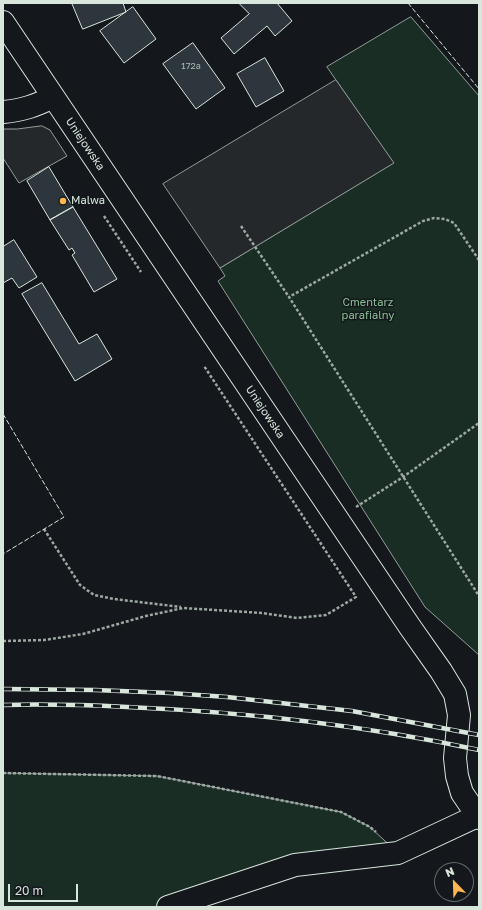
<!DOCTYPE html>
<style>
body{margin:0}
#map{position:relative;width:482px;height:910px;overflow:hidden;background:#14181c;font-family:"Golos Text",sans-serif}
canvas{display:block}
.frame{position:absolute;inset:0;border:4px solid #d8e6dc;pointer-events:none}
.north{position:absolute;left:434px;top:862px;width:40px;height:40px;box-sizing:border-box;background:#14181c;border:1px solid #626a69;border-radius:50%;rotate:337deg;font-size:11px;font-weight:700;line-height:16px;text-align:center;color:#d8e6dc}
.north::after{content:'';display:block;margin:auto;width:14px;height:18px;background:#ffb74d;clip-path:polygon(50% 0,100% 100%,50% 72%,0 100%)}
.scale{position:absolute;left:8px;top:884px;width:70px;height:18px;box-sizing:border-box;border:2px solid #d8e6dc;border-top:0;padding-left:5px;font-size:12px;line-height:14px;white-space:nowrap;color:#d8e6dc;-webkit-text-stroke:3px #14181c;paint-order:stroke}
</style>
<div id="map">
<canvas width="482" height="910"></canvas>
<div class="frame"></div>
<div class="north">N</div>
<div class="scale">20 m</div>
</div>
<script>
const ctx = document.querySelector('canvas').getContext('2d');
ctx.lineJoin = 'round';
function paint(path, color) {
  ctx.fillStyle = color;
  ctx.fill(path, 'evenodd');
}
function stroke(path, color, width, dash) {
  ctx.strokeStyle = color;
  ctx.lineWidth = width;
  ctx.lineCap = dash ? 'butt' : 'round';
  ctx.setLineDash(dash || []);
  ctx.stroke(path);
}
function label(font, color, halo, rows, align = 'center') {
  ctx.font = font + ' "Golos Text",sans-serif';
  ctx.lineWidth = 3;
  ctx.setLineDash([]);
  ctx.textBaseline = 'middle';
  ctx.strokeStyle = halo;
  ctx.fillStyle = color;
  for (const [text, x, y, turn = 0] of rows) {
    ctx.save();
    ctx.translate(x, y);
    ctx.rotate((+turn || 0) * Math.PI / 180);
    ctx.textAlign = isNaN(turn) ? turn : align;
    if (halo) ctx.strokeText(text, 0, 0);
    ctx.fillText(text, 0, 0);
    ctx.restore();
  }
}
const green = new Path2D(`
 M411 17 479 96V655L425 607 218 281 225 276 220 268 393 163 327 67Z
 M3 773 157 776 341 812 370 827 398 853 295 865 168 907H3Z`);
const parking = new Path2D(`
 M336 80 394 163 220 268 163 184Z
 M42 126 50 130 67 156 19 183 3 158V129H17Z`);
const building = new Path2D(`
 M72 3H123L126 12 83 29Z
 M239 3H277L292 21 275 36 267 26 234 54 221 38 249 14Z
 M133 7 156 39 124 63 100 31Z
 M193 43 225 88 196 109 163 64Z
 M265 58 284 91 256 107 237 74Z
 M49 167 73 207 50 220 27 181Z
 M73 207 117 279 94 292 72 255 75 253 72 248 69 250 50 220Z
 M14 240 37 277 19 288 12 278 3 283V247Z
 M42 283 79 344 97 334 112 359 75 381 22 294Z`);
const path = new Path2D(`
 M104 216 141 272
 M241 226 289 297
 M479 260 454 223 445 219 434 218 423 221 289 297 479 596
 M356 507 403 477 479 423
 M44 529 80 585 94 595 114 599 181 607
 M3 641 44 640 83 634 146 616 183 608 262 613 297 618 326 615 356 597 204 366
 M3 773 157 776 341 812 370 827 376 832`);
const minor = new Path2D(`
 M3 112C23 110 35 106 53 97
 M168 907 295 865 398 853 477 816`);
const major = new Path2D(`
 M3 22 410 627 441 671 455 694 459 715 455 758 457 776 462 793 479 818`);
const rail = new Path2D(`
 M3 689 95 690 170 693 227 697 352 711 479 735
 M3 705C44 704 86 705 127 707 246 712 363 725 479 750`);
const fence = new Path2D(`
 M408 3 479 89
 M3 414 64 517 3 554`);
const markers = [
 [63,201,4,"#ffb74d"]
];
const numberNames = [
 ["172a",191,66]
];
const streetNames = [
 ["Uniejowska",85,144,56],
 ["Uniejowska",265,412,56]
];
const poiNames = [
 ["Malwa",71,201]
];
const parkNames = [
 ["Cmentarz",368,303],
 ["parafialny",368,316]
];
paint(green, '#1a2d24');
stroke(green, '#939e99', 1);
paint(parking, '#24282b');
stroke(parking, '#939e99', 1);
paint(building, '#2c363c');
stroke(building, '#d8e6dc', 1);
stroke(minor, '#d8e6dc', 24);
stroke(major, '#d8e6dc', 24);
stroke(path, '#9da8a2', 2.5, [3, 2]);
stroke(minor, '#14181c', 22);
stroke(major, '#14181c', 22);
stroke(rail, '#d8e6dc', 4.5);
stroke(rail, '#14181c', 3, [9]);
stroke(fence, '#d8e6dc', 1, [5, 2]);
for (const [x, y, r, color] of markers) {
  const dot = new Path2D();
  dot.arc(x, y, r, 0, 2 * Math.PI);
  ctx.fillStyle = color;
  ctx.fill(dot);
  stroke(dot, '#14181c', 1.5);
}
label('9px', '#adbab4', null, numberNames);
label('11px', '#d8e6dc', '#14181c', streetNames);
label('11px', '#d8e6dc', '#14181c', poiNames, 'left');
label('11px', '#8ac095', '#14181c', parkNames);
</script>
